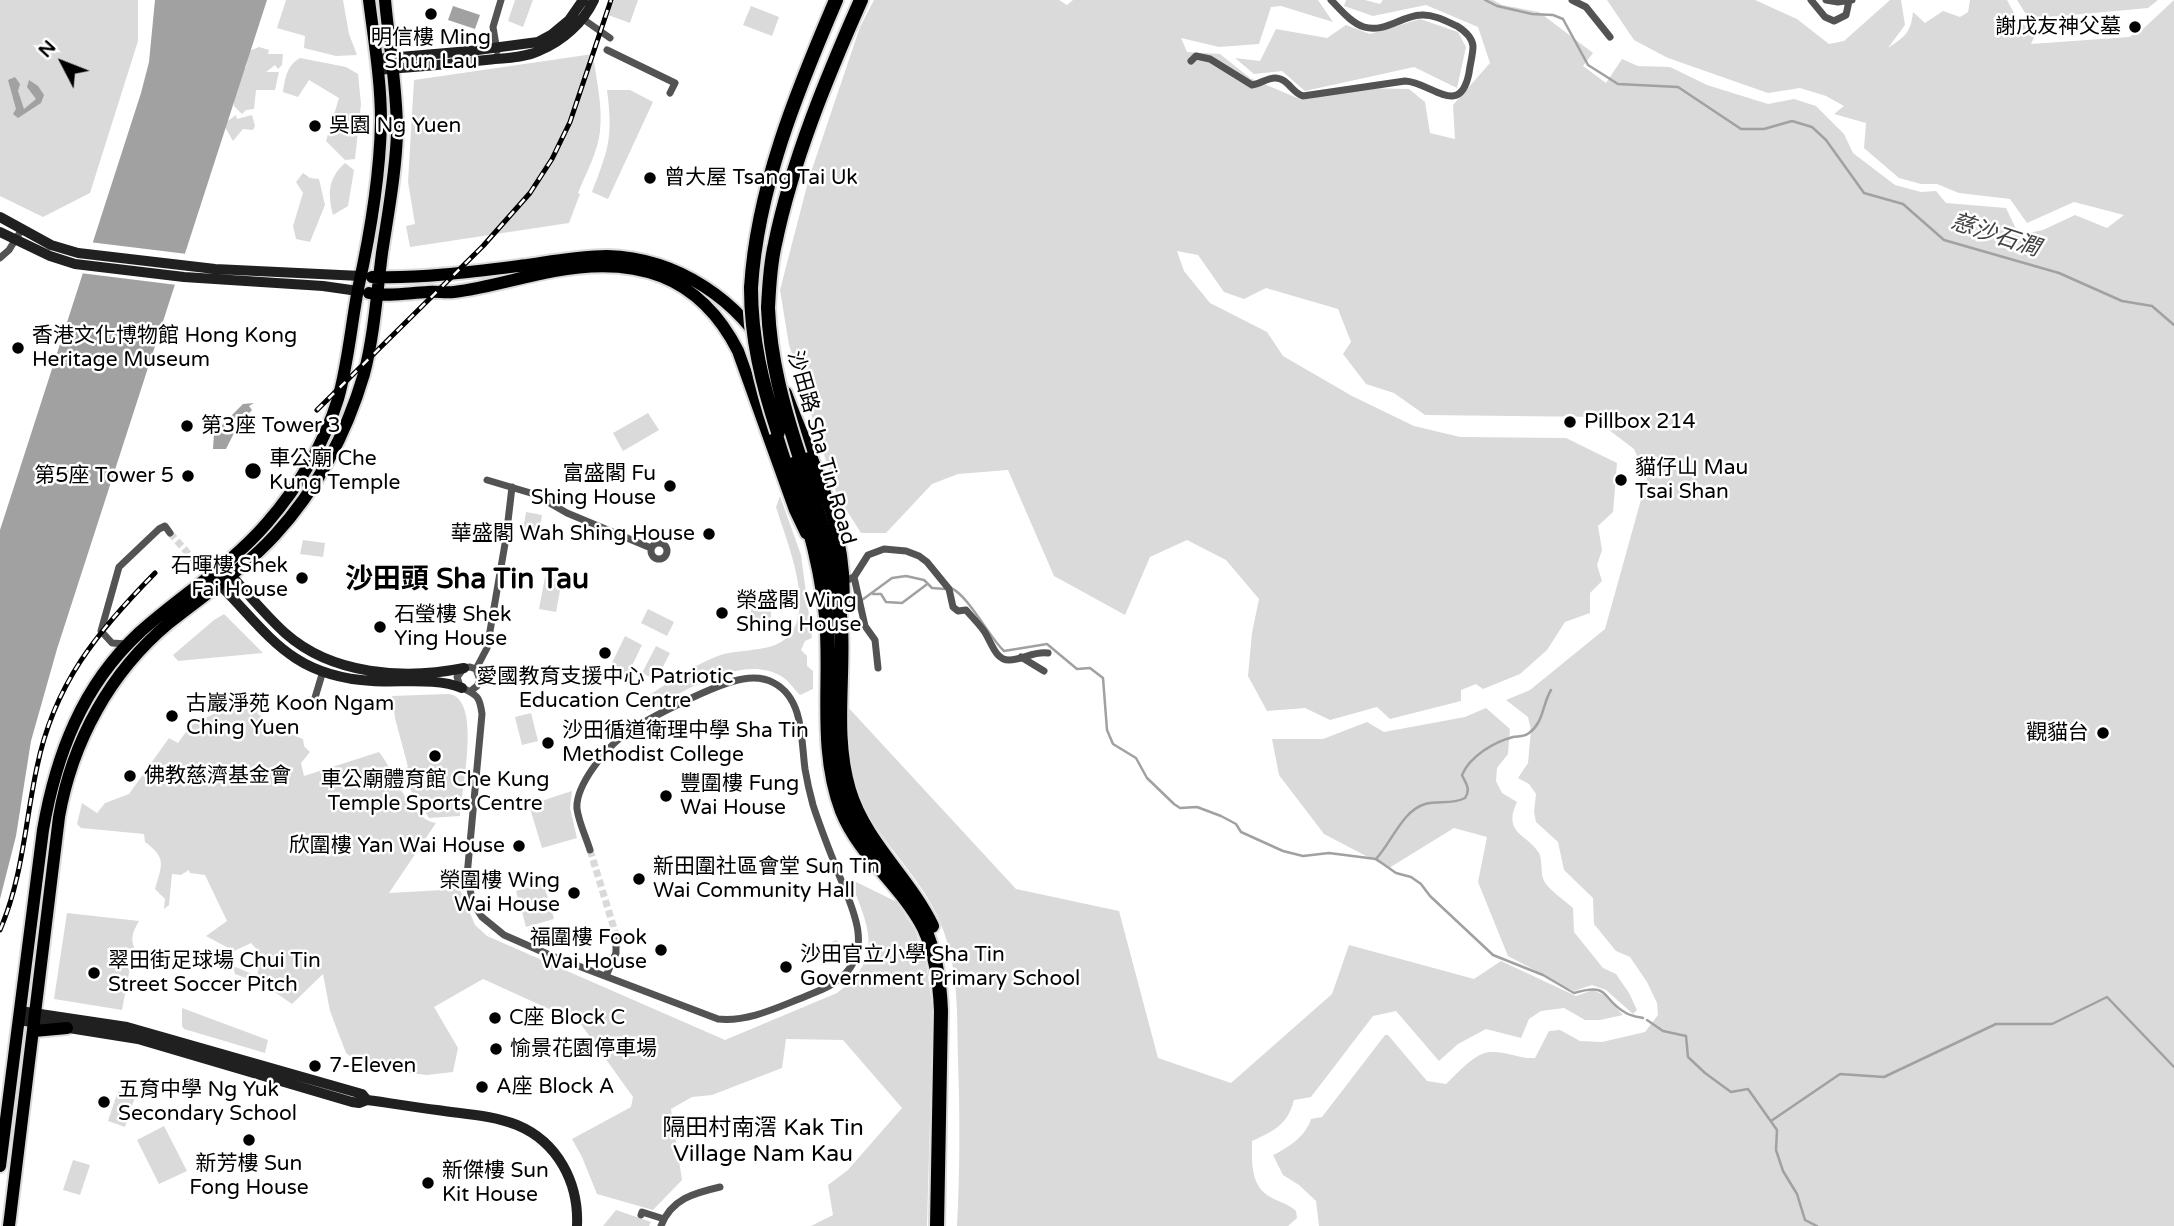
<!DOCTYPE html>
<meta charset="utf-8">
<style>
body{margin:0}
#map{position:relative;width:2174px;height:1226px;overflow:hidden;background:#fff;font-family:"Varela Round",sans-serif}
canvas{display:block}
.north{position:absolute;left:28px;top:28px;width:70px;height:70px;-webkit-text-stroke:5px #fff;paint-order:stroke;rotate:312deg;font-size:19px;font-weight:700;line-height:28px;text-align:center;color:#000}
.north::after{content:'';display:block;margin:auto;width:24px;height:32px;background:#000;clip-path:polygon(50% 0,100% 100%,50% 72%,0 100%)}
</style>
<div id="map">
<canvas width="2174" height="1226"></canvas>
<div class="north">N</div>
</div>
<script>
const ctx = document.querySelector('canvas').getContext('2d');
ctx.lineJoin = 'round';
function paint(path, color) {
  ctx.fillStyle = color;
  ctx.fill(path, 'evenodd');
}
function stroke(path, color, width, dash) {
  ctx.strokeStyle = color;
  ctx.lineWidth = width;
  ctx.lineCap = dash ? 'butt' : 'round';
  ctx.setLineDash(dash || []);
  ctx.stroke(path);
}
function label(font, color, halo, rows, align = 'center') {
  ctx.font = font + ' "Varela Round","Noto Sans TC",sans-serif';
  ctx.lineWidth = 5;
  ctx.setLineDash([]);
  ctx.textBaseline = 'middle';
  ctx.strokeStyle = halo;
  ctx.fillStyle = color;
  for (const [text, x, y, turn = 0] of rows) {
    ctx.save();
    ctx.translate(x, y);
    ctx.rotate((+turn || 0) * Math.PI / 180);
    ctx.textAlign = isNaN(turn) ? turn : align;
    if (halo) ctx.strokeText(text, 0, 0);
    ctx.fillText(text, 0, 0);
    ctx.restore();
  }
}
const green = new Path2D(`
 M0 0H138V41L90 193 43 217 0 196Z
 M286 0H343L349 34 357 55 336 56 304 48 305 36 277 28Z
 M515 0H533L523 27 508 21Z
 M614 0H638L630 23 608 15Z
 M874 0H1059L1067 5 1073 0H1318L1333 22 1281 6 1271 7 1259 44 1219 47 1181 38 1187 52 1220 54 1250 78 1302 100 1363 88 1409 89 1425 102 1430 133 1455 139 1453 105 1490 63 1478 27 1426 5 1373 16 1344 6 1346 0H1365L1380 4 1383 0H1493L1502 5 1539 12 1593 53 1583 66 1606 83 1622 59 1638 66 1670 67 1707 85 1768 104 1794 99 1816 106 1844 134 1853 153 1895 185 1921 192 1936 191 1946 203 2006 208 2019 235 2043 230 2075 215 2107 228 2124 215 2074 202 2027 223 2010 199 1959 193 1937 184H1921L1899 178 1864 148 1866 123 1834 114 1844 106 1826 96 1800 88 1768 93 1668 58 1634 40 1607 0H1755L1797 19 1829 44 1844 41 1890 0H1901L1905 25 1888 48C1905 37 1911 32 1913 12L1925 23 1943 11 1960 17 1968 12 1970 0H2007L2018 21 2036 33 2031 44 2129 37 2144 28 2174 0V1226H1319L1316 1201 1299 1185 1283 1175 1273 1155C1288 1148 1306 1136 1311 1119L1322 1117 1385 1035H1388L1427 1081 1446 1084C1458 1073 1475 1052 1491 1052 1506 1051 1520 1059 1535 1058L1549 1031 1560 1030 1580 1041 1602 1042 1645 1032 1658 1015 1657 1003 1647 982 1630 957 1616 951 1594 924 1593 898 1564 870 1558 842 1536 822 1534 812 1536 794 1529 784 1518 778 1528 763 1531 730 1528 717 1506 700 1530 690 1605 629 1647 478 1634 449 1609 430 1599 417 1425 415 1394 393 1366 384 1343 354 1351 342 1338 309 1266 288 1244 299 1224 292 1198 255 1177 251 1184 271 1210 303 1267 332 1283 356 1352 396 1414 426 1460 437 1566 438 1617 463 1613 512 1598 526 1602 550 1597 565 1602 581 1590 593V613L1565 622 1547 650 1520 674 1483 689 1476 684 1461 690V701L1390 719 1377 707 1330 720 1305 708 1267 711 1248 676 1252 633 1259 599 1226 560 1187 540 1150 557 1125 615 1054 576 1008 470 958 474 932 484 886 533H861L837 495 789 345 780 290 809 178 860 27Z
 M2017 0H2158L2148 8 2029 19Z
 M751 6 779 17 772 36 743 25Z
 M1420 19 1458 32 1466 47 1457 88 1414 67 1305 91 1282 71 1254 74 1235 58 1260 61 1276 29 1327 38 1346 25 1370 34Z
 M259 47 269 50 268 54H283L282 65 278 69 275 65 266 72H279L275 90H256L254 109 246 110 242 114 234 106 232 81 246 67 249 51Z
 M593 54C596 79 603 106 600 131 598 152 586 173 578 193L580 194 569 223 410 247 406 226 415 224 408 182 414 80Z
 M300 58 346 67 358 74 361 104 355 159 345 160 326 141 339 98 309 80 298 97 283 92C285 78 287 65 300 58Z
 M607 90H630L653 102 608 199 592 192C609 148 613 137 607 90Z
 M236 115 237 119 252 115 255 126 253 130 243 129 233 141 225 127V123Z
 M345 163 354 170 348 206 333 215C328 194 327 179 345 163Z
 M303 173 310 178 319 179 325 205 310 242 296 239 293 226 303 193 296 182Z
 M648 413 659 430 623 451 613 433Z
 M780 496 801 555 812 638 805 641 801 650 807 656V666L813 671V689L800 695C794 689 788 680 781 676 741 653 682 693 647 711L643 699C667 684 692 666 718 656 736 649 765 652 781 642 821 619 786 541 776 507Z
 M526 512 542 515 538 539 522 537Z
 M303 540 325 543 323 557 300 554Z
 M545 577 562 580 556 612 539 609Z
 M771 603V623H751V604Z
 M648 609 674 622 667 636 641 623Z
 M224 614 263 653 178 661 173 655 214 620Z
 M625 636 642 645 627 676 610 667Z
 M656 646 670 653 656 680 642 673Z
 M448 694C483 697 461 791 460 816L429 818 399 772 408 767 395 718 392 696Z
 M265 698 257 713 273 727 303 739 304 746 310 752 301 763 304 776 379 752C395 771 408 819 436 823L389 893 460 889 475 925 487 936 725 1040 837 993C886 957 868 927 850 879L897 902 915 930 926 962 933 1012 927 1226H811L833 1215 828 1185 848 1170 902 1108 843 1040 786 1039 782 1068 712 1095 692 1097 671 1109 682 1180 653 1210 597 1194 582 1157 572 1139 631 1107 633 1097 580 1023 483 979 434 1007 458 1048 453 1072 427 1075 367 1068 346 1053 330 1011 323 974 292 1004 263 984 235 974 233 966 257 976 262 955 251 943 234 951 206 936 227 921 205 875 190 873 189 870 181 875 172 874 169 905 164 909 165 899 155 889C162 865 167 858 145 842L144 834 81 828 77 824 82 803 97 813 105 803 129 794 169 738 178 743 191 725 244 699Z
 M846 705 1016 889 1119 911 1158 1058 1231 1083 1332 994 1349 945 1474 979 1501 961 1576 996 1593 990 1604 995 1623 1015 1600 1020H1585L1564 1008 1541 1011 1529 1019 1521 1038 1486 1029 1458 1044 1439 1061 1396 1011 1373 1016 1311 1097 1294 1100C1288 1124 1274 1131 1252 1141 1252 1159 1250 1183 1267 1195 1277 1202 1286 1202 1296 1211L1297 1218 1288 1226H957C960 1171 960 1116 958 1061 957 1010 959 962 937 915 914 867 867 831 853 779 847 755 847 729 846 705Z
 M1486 708 1510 729 1508 754 1497 768 1496 781 1502 793 1517 802C1502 834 1528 834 1539 853 1543 861 1540 873 1544 881 1550 891 1564 900 1573 908L1574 932 1603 968 1616 974 1629 993 1637 1010 1633 1014 1606 990 1592 985 1574 991 1508 956 1478 882 1487 837 1454 828 1389 868 1324 834 1279 775 1272 739H1323L1367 722 1384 732 1465 717Z
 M531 713 538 741 522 745 515 717Z
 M572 791 570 808 577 838 542 848 529 805Z
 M543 883 548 898 520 906 516 891Z
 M550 904 554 919 526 927 522 912Z
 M67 913 139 921C134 930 130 937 134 947L122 1010 54 999Z
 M837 940 841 953 812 961 809 949Z
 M182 1008 268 1040 265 1053 184 1029 182 1026Z
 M118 1091 135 1097 125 1127 108 1121Z
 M164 1126 187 1171 159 1184 137 1140Z
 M73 1160 90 1165 80 1195 63 1190Z
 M616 1210 651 1222 649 1226H603Z`);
const water = new Path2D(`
 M155 0H267L57 649 31 741 16 836 0 899V530L141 93 149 62Z
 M453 6 480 15 475 29 448 20Z
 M15 77 20 84 18 91 24 109 36 99 27 87 29 80 38 86 44 95 41 103 18 118 13 114 16 109 8 80Z
 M254 403 249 406 252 410 238 425 226 449H213L214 433 243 404Z`);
const pier = new Path2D(`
 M89 242 187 254 177 285 80 273Z`);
const stream = new Path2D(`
 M1485 0 1497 6 1532 14 1553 15 1563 19 1588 65 1618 84 1678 87 1741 129H1764L1792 121 1812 127 1826 140 1864 193 1903 204 1944 240 2059 273 2122 301 2152 306 2174 325
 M951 588C969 596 988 636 1004 651L1047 644 1077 669 1090 668 1103 678 1107 730 1113 744 1136 758 1147 778 1174 804 1180 808 1197 807 1221 816 1236 824 1241 832 1283 851 1303 856 1329 853 1376 859 1396 873 1411 877 1421 884 1430 896 1493 955 1543 975 1574 993C1612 982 1600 999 1626 1013 1631 1016 1638 1017 1643 1018
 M873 594H881L886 602 902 603 926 585
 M862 600 892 578 906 576 924 580 932 588 945 589
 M1376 859C1392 842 1402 811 1425 804 1438 800 1452 805 1465 798 1471 789 1466 784 1462 775 1470 756 1494 742 1513 737 1519 736 1524 737 1529 733 1544 722 1542 705 1551 690
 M1647 1020 1663 1031 1686 1036 1688 1057 1705 1073 1731 1092 1748 1089 1777 1130 1776 1150 1783 1171 1797 1194 1805 1220 1817 1226
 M1771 1121 1840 1074 1884 1077 1996 1024H2052L2107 997 2174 1067`);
const streetTunnel = new Path2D(`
 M170 533 194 560
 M590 850 616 935`);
const street = new Path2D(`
 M1572 0 1586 7 1610 37
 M1811 0 1825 17 1834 21 1846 15 1849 1
 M1826 0 1838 2 1852 0
 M583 19 610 38
 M607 50 675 83 670 93
 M497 51 493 27 501 0
 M1191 61 1196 56 1210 59 1252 85C1260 84 1267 78 1275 78 1288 78 1292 93 1303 96L1405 81C1431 82 1460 119 1469 73 1470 64 1473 55 1473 46 1472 37 1465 31 1457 26 1446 21 1433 14 1421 15 1401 16 1385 33 1364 27 1351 23 1340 9 1331 0
 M0 258 9 250 22 229
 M487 480 534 494 567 513 651 548
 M651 551a8 8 0 1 1 16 0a8 8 0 1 1-16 0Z
 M194 560 210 576
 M854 577 865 626 875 640 878 668
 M845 581 854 577 868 555 884 549 906 551 919 556 927 562 949 589 953 607 958 611 966 610C972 617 979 624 984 631 991 641 995 660 1009 660 1023 660 1033 651 1048 653
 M127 644 112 643 101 631 119 567 159 529 165 526 170 533
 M1021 657 1044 671
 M476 669 470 667 464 668 457 677 460 686C475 696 479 692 482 714L467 876 473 903 482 917 504 935 552 956 718 1019C748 1022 776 1008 804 997 818 991 834 986 845 974 874 945 849 901 837 870 829 849 820 827 813 805 810 794 807 781 805 769 801 740 804 699 774 683 765 678 754 677 743 679 717 683 646 719 624 735 605 749 575 786 577 809 579 823 586 837 590 850
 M476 669 487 648 489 637 506 538 512 487
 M472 690 477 686 480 680 476 669
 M314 701 323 671
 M606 976 616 953V935
 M641 1215 642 1212 664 1219
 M661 1226C671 1199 694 1193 720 1187`);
const secondary = new Path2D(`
 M376 59 470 51 538 42 551 35 569 20 583 0
 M377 70C414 67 450 64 486 60 503 58 524 58 539 51 563 41 583 23 594 0
 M0 217 51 245 78 253 215 269 361 276
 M0 232 50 256 75 264 184 277 323 286 358 291
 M226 570C246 591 264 614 285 633 332 675 404 680 464 668
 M215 580C268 632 288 676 372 681 401 683 435 677 462 688
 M20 1011 127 1027 362 1094 367 1100
 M19 1020 138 1039 352 1102 359 1103 367 1100C390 1103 413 1107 437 1110 463 1114 492 1115 517 1125 558 1142 579 1183 577 1226`);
const primary = new Path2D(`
 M372 277C421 279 479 271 527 265 554 261 581 256 607 256 677 258 740 300 772 360
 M369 293C388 297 408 293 427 292 436 291 445 293 454 292 487 288 521 277 554 271 635 256 699 274 738 351L795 510 806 533
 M786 393C812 463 849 530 843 606
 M34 1031 67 1028
 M0 1166 43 830C56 755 82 686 139 633 181 595 230 566 267 523 298 487 324 444 338 399 348 364 351 326 358 289 370 235 380 178 381 121 381 81 374 40 369 0
 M9 1226 59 817C72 742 110 672 169 623 205 594 244 569 275 535 318 488 346 435 364 374 374 336 377 292 382 253 388 213 396 172 397 132 397 88 389 44 385 0`);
const highway = new Path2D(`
 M751 288C757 188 797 91 836 0
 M768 308C769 287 770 265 775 244 792 161 827 77 861 0
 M778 432C799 491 820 554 826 616 832 682 818 748 842 811 860 856 902 885 924 928 936 954 940 983 941 1011L937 1226
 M799 455C818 509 837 567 841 626 844 681 833 736 849 790 865 843 909 878 932 926`);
const rail = new Path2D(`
 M317 410 483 246 530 193 552 159 570 122 611 0
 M0 930C23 877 25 822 37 767 54 684 97 632 155 573`);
const highwayBridge = new Path2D(`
 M751 288C751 338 762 384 778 432
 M768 308C770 359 783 406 799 455`);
const markers = [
 [431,14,7,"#000"],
 [2135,27,7,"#000"],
 [315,126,7,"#000"],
 [650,178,7,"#000"],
 [18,348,7,"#000"],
 [1570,422,7,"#000"],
 [187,426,7,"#000"],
 [253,471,9,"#000"],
 [188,476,7,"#000"],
 [1621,480,7,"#000"],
 [670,486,7,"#000"],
 [709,534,7,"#000"],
 [302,578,7,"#000"],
 [722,613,7,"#000"],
 [380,627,7,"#000"],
 [605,653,7,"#000"],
 [172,716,7,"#000"],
 [2103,733,7,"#000"],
 [548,743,7,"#000"],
 [435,756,7,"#000"],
 [130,776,7,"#000"],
 [666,796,7,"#000"],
 [519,846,7,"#000"],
 [639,879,7,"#000"],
 [574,893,7,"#000"],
 [661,950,7,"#000"],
 [786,967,7,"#000"],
 [94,973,7,"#000"],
 [495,1018,7,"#000"],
 [496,1049,7,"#000"],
 [315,1066,7,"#000"],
 [482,1087,7,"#000"],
 [104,1102,7,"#000"],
 [249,1140,7,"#000"],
 [428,1183,7,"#000"]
];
const poiNames = [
 ["謝戊友神父墓",2121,27,"right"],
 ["明信樓 Ming",431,38,"center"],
 ["Shun Lau",431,62,"center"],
 ["吳園 Ng Yuen",329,126],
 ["曾大屋 Tsang Tai Uk",664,178],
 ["香港文化博物館 Hong Kong",32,336],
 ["Heritage Museum",32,360],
 ["Pillbox 214",1584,422],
 ["第3座 Tower 3",201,426],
 ["車公廟 Che",269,459],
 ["Kung Temple",269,483],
 ["貓仔山 Mau",1635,468],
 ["Tsai Shan",1635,492],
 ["富盛閣 Fu",656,474,"right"],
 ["Shing House",656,498,"right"],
 ["第5座 Tower 5",174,476,"right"],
 ["華盛閣 Wah Shing House",695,534,"right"],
 ["石暉樓 Shek",288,566,"right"],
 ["Fai House",288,590,"right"],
 ["榮盛閣 Wing",736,601],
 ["Shing House",736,625],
 ["石瑩樓 Shek",394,615],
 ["Ying House",394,639],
 ["愛國教育支援中心 Patriotic",605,677,"center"],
 ["Education Centre",605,701,"center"],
 ["古巖淨苑 Koon Ngam",186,704],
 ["Ching Yuen",186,728],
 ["沙田循道衛理中學 Sha Tin",562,731],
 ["Methodist College",562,755],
 ["觀貓台",2089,733,"right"],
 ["佛教慈濟基金會",144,776],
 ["車公廟體育館 Che Kung",435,780,"center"],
 ["Temple Sports Centre",435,804,"center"],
 ["豐圍樓 Fung",680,784],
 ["Wai House",680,808],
 ["欣圍樓 Yan Wai House",505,846,"right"],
 ["新田圍社區會堂 Sun Tin",653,867],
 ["Wai Community Hall",653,891],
 ["榮圍樓 Wing",560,881,"right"],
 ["Wai House",560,905,"right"],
 ["福圍樓 Fook",647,938,"right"],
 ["Wai House",647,962,"right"],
 ["沙田官立小學 Sha Tin",800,955],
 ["Government Primary School",800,979],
 ["翠田街足球場 Chui Tin",108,961],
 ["Street Soccer Pitch",108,985],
 ["C座 Block C",509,1018],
 ["愉景花園停車場",510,1049],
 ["7-Eleven",329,1066],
 ["A座 Block A",496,1087],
 ["五育中學 Ng Yuk",118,1090],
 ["Secondary School",118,1114],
 ["新芳樓 Sun",249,1164,"center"],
 ["Fong House",249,1188,"center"],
 ["新傑樓 Sun",442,1171],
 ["Kit House",442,1195]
];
const streetNames = [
 ["沙田路 Sha Tin Road",821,448,74]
];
const waterNames = [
 ["慈沙石澗",1995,236,18]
];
const neighbourhoodNames = [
 ["隔田村南滘 Kak Tin",763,1129],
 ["Village Nam Kau",763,1155]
];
const districtNames = [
 ["沙田頭 Sha Tin Tau",467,581]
];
paint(green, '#dadada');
paint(water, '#a1a1a1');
paint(pier, '#fff');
stroke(stream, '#a1a1a1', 2.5);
stroke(streetTunnel, '#d9d9d9', 7, [7, 3.5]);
stroke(primary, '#dbdbdb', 16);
stroke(highway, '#dbdbdb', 18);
stroke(street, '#535353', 7);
stroke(secondary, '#202020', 10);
stroke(primary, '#000', 12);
stroke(highway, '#000', 14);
stroke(rail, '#000', 5);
stroke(rail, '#fff', 2.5, [8]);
stroke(highwayBridge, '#dbdbdb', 18, []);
stroke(highwayBridge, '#000', 14);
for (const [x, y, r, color] of markers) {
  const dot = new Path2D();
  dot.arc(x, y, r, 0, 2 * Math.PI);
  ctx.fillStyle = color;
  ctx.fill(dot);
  stroke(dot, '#fff', 2.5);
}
label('21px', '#000', '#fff', poiNames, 'left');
label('21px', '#000', '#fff', streetNames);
label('italic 23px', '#424242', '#fff', waterNames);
label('23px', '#000', '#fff', neighbourhoodNames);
label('bold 28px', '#000', '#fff', districtNames);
</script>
